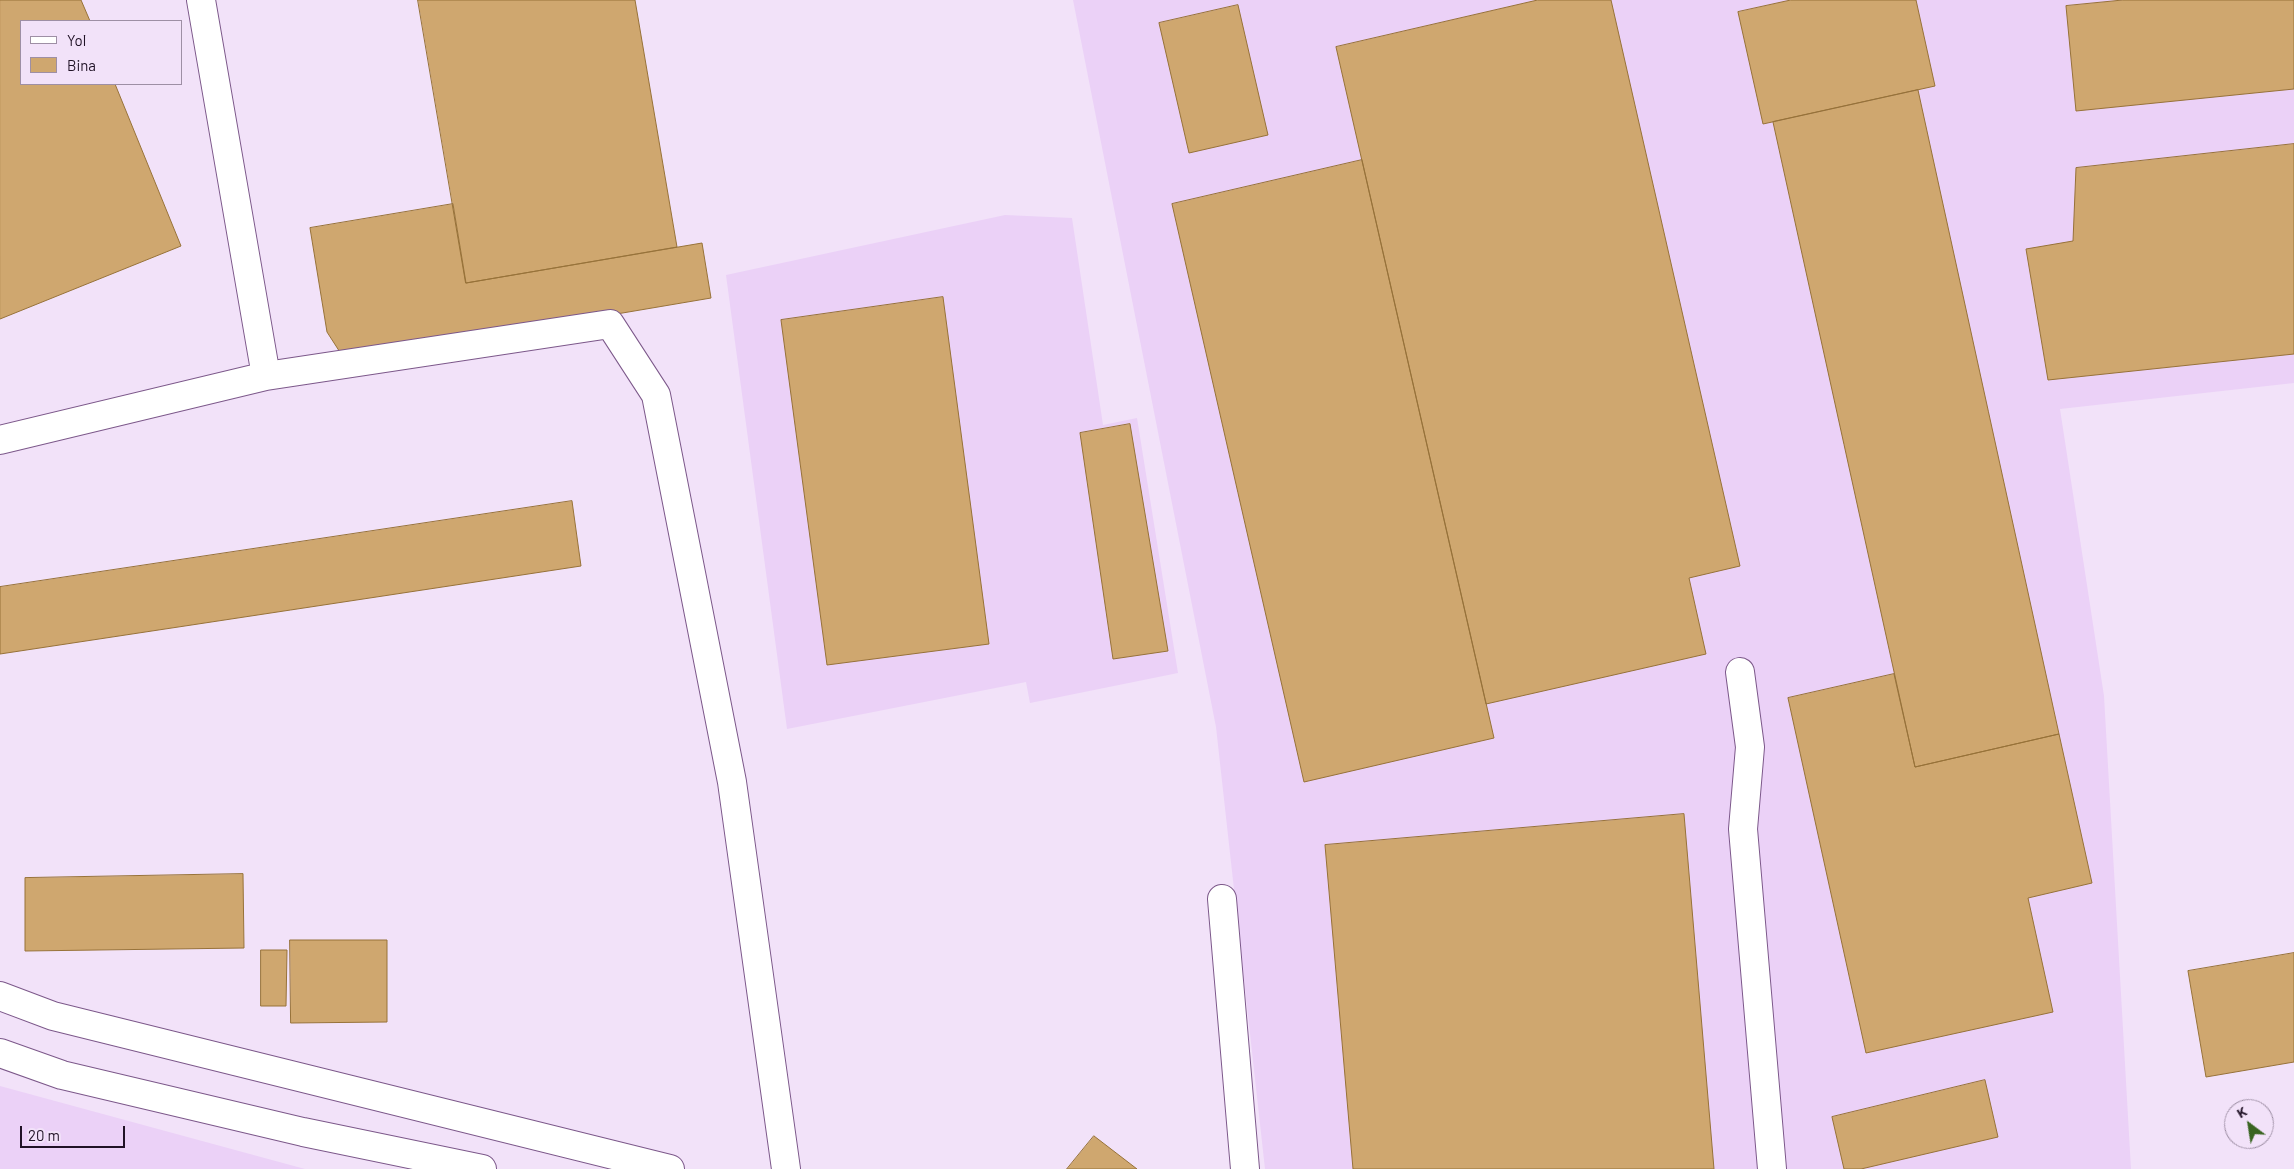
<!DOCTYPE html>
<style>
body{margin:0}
#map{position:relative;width:2294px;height:1169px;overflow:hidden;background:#f2e2f9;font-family:Barlow,sans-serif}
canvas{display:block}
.legend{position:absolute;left:20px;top:20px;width:162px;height:65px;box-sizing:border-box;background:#f2e2f9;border:1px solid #9e8fa5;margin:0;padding:6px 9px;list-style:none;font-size:15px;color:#201226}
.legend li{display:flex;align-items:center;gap:10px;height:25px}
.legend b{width:25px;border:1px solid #9e8fa5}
.north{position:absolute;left:2224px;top:1099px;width:50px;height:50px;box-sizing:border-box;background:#f2e2f9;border:1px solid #9e8fa5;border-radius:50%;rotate:329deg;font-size:14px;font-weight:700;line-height:20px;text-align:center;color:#201226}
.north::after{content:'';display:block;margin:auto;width:18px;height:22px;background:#396421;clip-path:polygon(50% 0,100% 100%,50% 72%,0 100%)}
.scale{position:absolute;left:20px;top:1126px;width:105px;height:22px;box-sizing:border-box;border:2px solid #201226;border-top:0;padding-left:6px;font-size:15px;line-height:18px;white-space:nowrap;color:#201226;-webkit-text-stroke:4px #f2e2f9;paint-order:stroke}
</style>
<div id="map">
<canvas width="2294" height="1169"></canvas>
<ul class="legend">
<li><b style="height:6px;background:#fff"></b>Yol</li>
<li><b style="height:14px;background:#cfa76f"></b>Bina</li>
</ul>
<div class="north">K</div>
<div class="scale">20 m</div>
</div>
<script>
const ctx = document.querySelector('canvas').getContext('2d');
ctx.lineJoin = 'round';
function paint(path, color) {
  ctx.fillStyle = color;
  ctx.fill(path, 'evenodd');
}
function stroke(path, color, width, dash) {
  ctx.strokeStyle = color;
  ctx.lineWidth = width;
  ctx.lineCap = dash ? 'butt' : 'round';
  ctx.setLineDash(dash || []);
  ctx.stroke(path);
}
const built = new Path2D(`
 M1073 0H2294V383L2060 409 2104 696 2131 1169H1265L1216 727Z
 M1005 215 1072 218 1103 425 1137 418 1178 673 1030 703 1026 682 787 729 726 275Z
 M0 1086 305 1169H0Z`);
const building = new Path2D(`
 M0 0H81L90 21H21V84H115L181 246 0 319Z
 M418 0H635L677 247 466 283Z
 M1538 0H1611L1740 566 1689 578 1706 654 1486 704 1336 47Z
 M1791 0H1916L1935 86 1763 124 1738 12Z
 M2123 0H2294V89L2076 111 2066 6Z
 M1238 5 1268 135 1189 153 1159 23Z
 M1918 90 2059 734 1915 767 1773 122Z
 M2294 144V354L2048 380 2026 249 2073 241 2076 168Z
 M1362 160 1494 738 1304 782 1172 204Z
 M453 204 466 283 702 243 711 298 345 360 327 332 310 228Z
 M943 297 989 644 827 665 781 320Z
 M1130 424 1168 651 1113 659 1080 433Z
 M572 501 581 566 0 654V587Z
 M1894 674 1915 767 2059 734 2092 883 2028 898 2053 1012 1866 1053 1788 698Z
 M1684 814 1714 1169H1353L1325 845Z
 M243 874 244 948 25 951V878Z
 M290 940H387V1022L291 1023Z
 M261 950H287L286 1006H261Z
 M2294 953V1062L2206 1077 2188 971Z
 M1985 1080 1998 1137 1861 1169H1844L1832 1117Z
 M1094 1136 1137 1169H1067Z`);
const minor = new Path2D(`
 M201 0 266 376
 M0 440 266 376 610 324 656 395 732 782 786 1169
 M1740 672 1750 747 1743 829 1772 1169
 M1222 899 1245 1169
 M0 996 53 1016 670 1169
 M0 1053 62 1075 303 1132 482 1169`);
paint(built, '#ebd1f7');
paint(building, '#cfa76f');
stroke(building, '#977239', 1);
stroke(minor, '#7c588a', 30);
stroke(minor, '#fff', 28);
</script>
